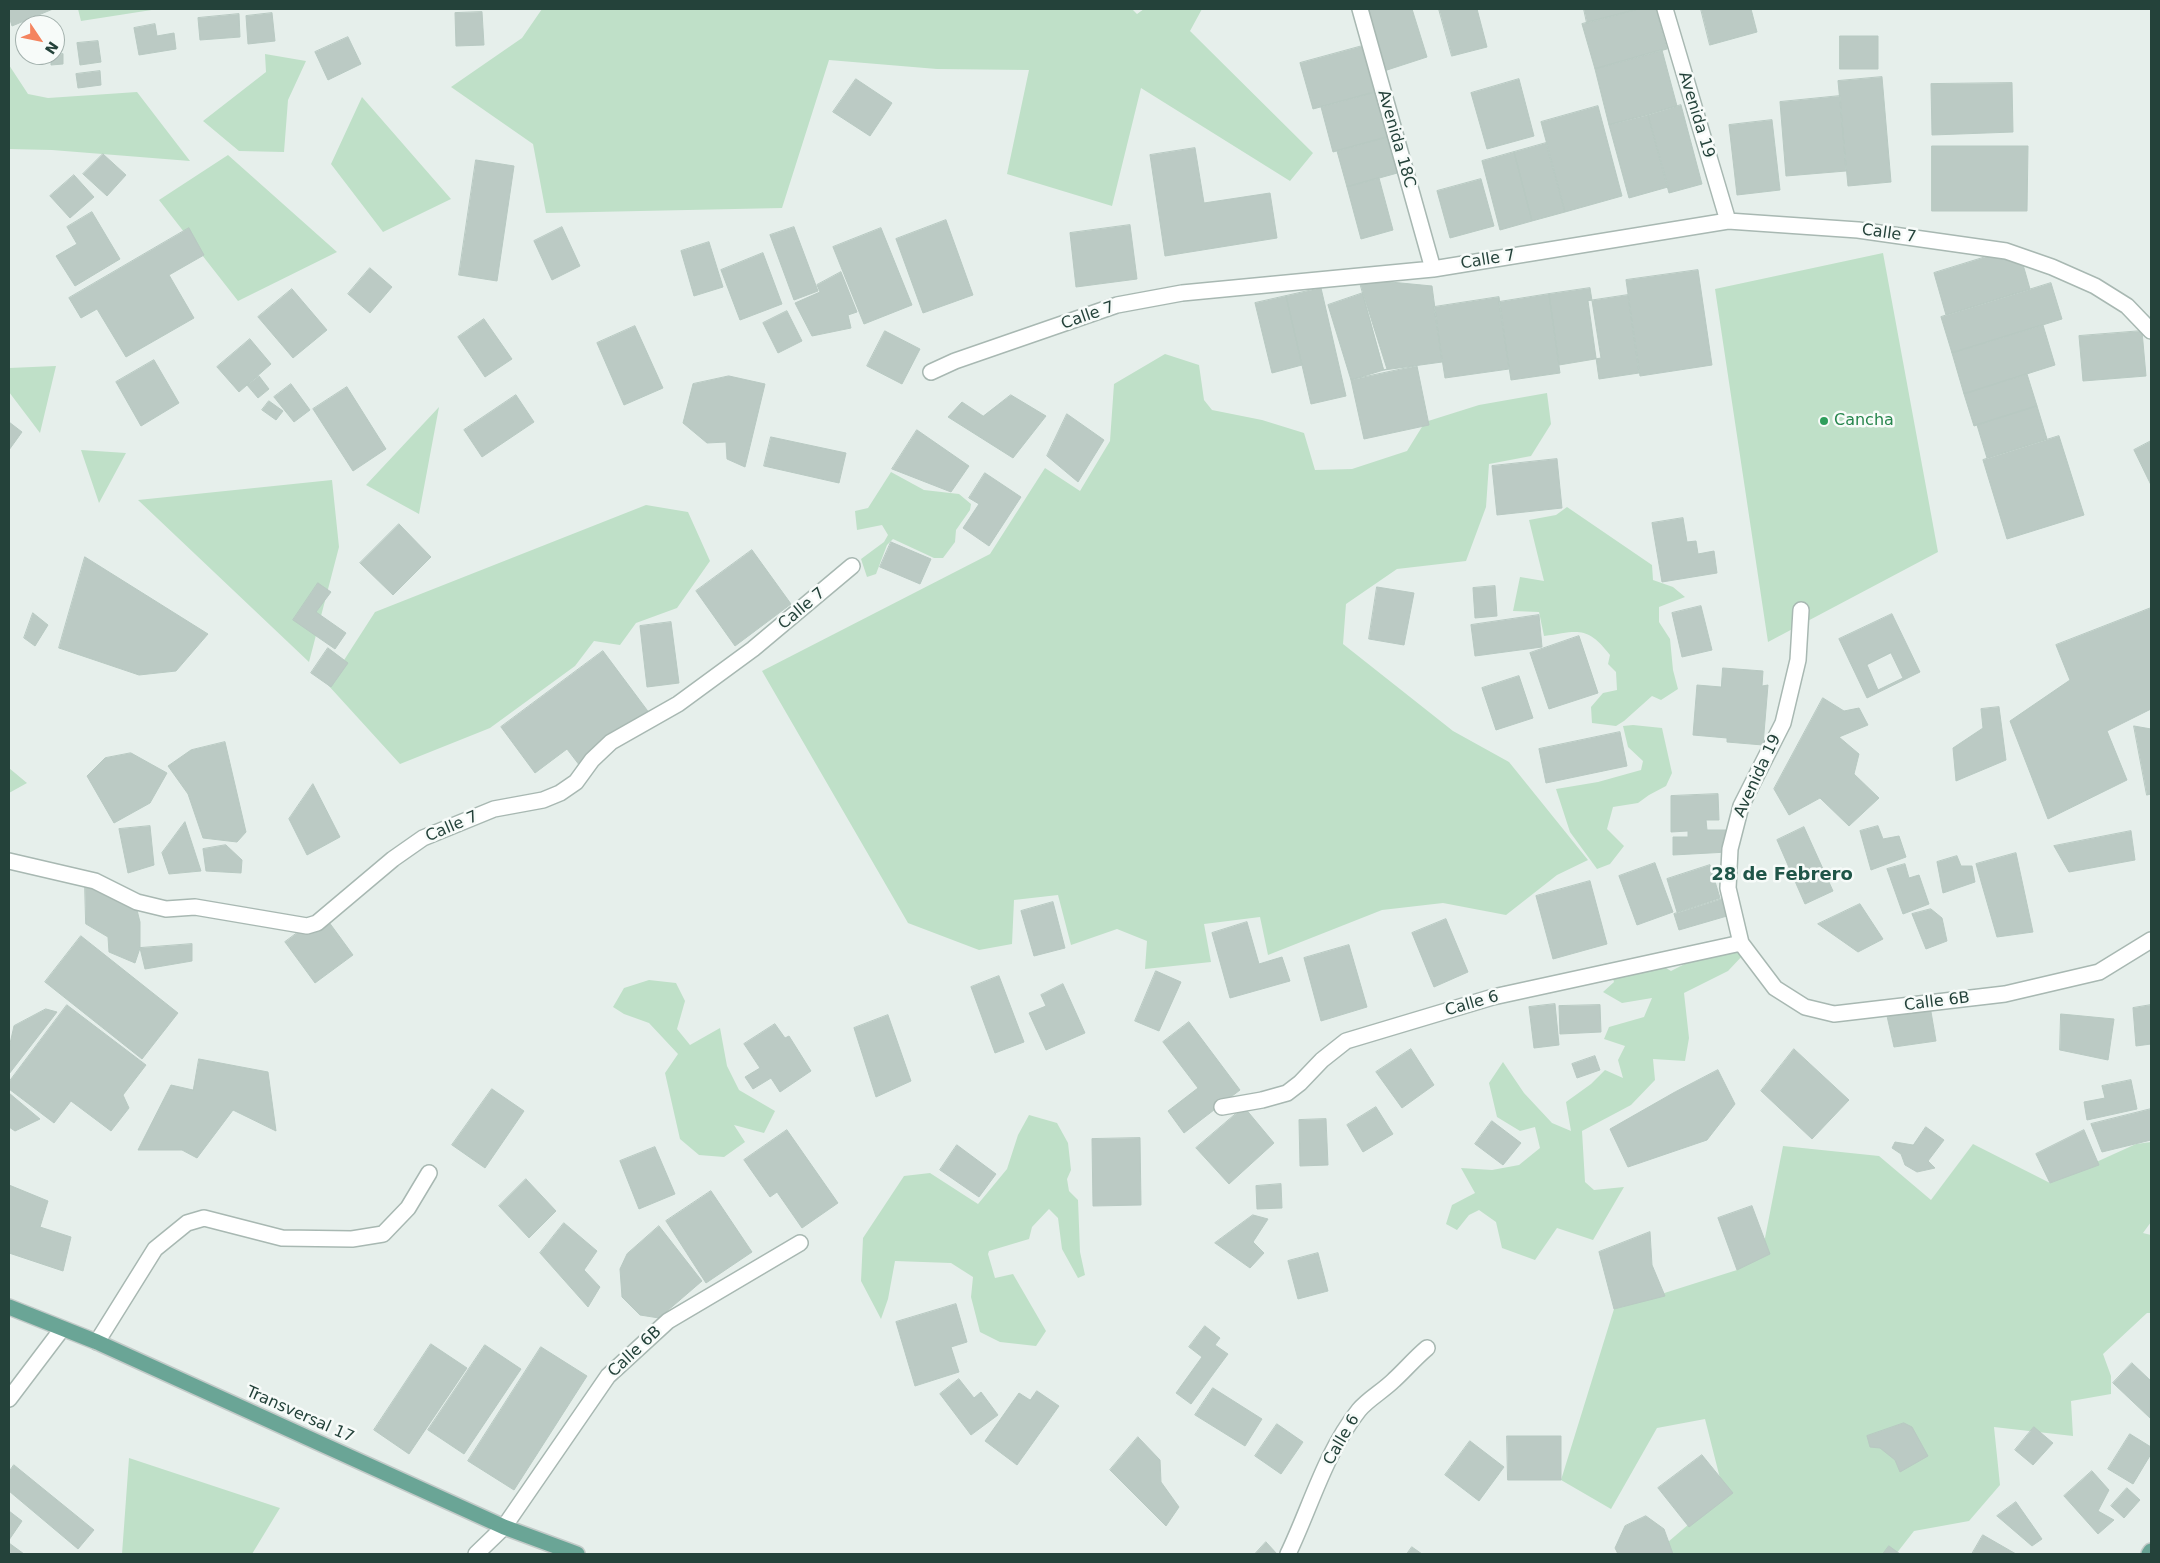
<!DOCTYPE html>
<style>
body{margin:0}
#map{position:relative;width:2160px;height:1563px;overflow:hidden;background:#e6efeb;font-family:"DejaVu Sans",sans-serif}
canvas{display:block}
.frame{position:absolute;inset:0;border:10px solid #24423a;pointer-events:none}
.north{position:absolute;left:15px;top:15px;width:50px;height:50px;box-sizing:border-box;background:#f7fbf9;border:1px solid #a3b1ad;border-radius:50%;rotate:124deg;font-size:14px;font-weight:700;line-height:20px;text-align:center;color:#24423a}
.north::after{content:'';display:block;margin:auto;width:18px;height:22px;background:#f4845f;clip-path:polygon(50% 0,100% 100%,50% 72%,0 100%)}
</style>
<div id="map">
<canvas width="2160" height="1563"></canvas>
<div class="frame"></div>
<div class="north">N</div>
</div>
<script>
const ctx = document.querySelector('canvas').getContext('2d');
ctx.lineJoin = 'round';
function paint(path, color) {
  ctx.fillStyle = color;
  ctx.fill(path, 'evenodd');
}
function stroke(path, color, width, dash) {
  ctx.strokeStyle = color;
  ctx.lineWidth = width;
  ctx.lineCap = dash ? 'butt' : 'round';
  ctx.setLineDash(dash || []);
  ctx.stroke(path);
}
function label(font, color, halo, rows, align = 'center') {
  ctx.font = font + ' "DejaVu Sans",sans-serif';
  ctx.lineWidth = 5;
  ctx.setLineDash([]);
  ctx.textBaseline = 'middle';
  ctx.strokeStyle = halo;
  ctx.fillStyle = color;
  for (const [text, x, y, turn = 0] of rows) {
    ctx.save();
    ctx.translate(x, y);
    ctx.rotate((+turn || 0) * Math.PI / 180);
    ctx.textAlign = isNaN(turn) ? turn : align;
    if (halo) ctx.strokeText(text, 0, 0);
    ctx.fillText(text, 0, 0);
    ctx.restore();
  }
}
const green = new Path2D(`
 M78 9H158L81 21Z
 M542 9H1132L1137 14 1144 9H1202L1190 31 1313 153 1290 181 1141 88 1112 206 1007 174 1029 70 937 69 829 60 782 208 546 213 533 144 451 87 522 38Z
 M265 54 306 61 288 100 284 152 239 151 203 121 266 72Z
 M9 65 28 94 48 98 137 92 190 161 52 150 9 149Z
 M362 97 451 199 383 232 331 164Z
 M228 155 337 252 238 301 159 200Z
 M1883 253 1938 552 1768 642 1715 289Z
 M1165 354 1199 365 1204 400 1212 410 1262 420 1304 433 1315 470 1352 469 1407 451 1425 422 1479 405 1547 393 1551 424 1531 456 1489 464 1486 507 1466 561 1397 569 1346 604 1343 644 1453 731 1509 762 1588 860 1557 875 1506 915 1443 903 1382 910 1268 955 1260 917 1204 924 1211 962 1145 969 1147 941 1117 929 1071 945 1058 895 1014 900 1012 944 979 950 908 923 762 671 990 554 1045 468 1080 491 1110 441 1114 384Z
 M56 366 40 433 9 392V368Z
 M439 407 419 514 366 485Z
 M81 450 126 453 99 503Z
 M891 472 924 490 959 494 971 504 970 510 956 530 955 542 943 558H934L893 539 887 545 876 574 867 577 861 559 884 542 888 535 882 525 857 530 855 511 868 508Z
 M332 480 339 547 309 662 138 500Z
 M646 505 688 512 710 561 677 608 636 623 620 645 594 641 575 666 490 728 400 764 328 685 375 612Z
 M1567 507 1652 565 1653 580 1673 587 1685 597 1659 607V622L1670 639 1673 670 1678 689 1661 700 1652 696 1624 721 1616 726 1592 723 1591 707 1603 693 1617 690 1616 672 1608 664 1610 655C1587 625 1578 631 1544 636L1539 612 1513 611 1520 577 1544 581 1529 520 1556 515Z
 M1633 725 1662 728 1672 773 1666 786 1649 795 1638 803 1613 807 1607 829 1624 846 1610 864 1597 869 1570 832 1556 789 1598 782 1641 770 1643 761 1628 747 1623 726Z
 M9 768 27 783 9 793Z
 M1716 948 1745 953 1728 971 1684 993 1689 1038 1685 1061 1653 1059 1655 1080 1631 1105 1582 1131 1585 1182 1594 1190 1624 1187 1593 1240 1557 1228 1535 1260 1502 1248 1496 1222 1479 1210 1469 1215 1457 1230 1446 1224 1452 1205 1475 1193 1461 1168 1492 1170 1519 1165 1540 1148 1535 1127 1520 1131 1497 1117 1489 1083 1503 1062 1524 1093 1552 1123 1571 1131 1566 1102 1591 1084 1605 1070 1623 1078 1618 1060 1625 1046 1604 1039 1609 1027 1644 1017 1652 998 1622 1003 1603 992 1614 982 1610 969 1653 960 1671 971Z
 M649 980 676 983 685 1001 677 1029 690 1045 720 1028 727 1066 739 1090 775 1111 764 1133 734 1125 745 1142 724 1157 699 1155 680 1139 665 1073 678 1054 649 1023 624 1014 613 1007 624 988Z
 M1029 1115 1057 1123 1068 1143 1071 1170 1067 1179 1069 1191 1078 1200 1080 1252 1085 1275 1078 1278 1062 1249 1058 1218 1049 1209 1032 1227 1029 1239 989 1251 988 1254 995 1278 1013 1274 1046 1331 1036 1346 1000 1342 980 1332 971 1297 973 1277 951 1263 895 1261 888 1299 881 1319 861 1281 863 1238 904 1176 930 1173 978 1204 1007 1169 1018 1135Z
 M2151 1142V1222L2143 1233 2151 1235V1313H2147L2103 1354 2111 1376V1394L2071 1401 2073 1436 1994 1427 2000 1485 1969 1521 1914 1531 1896 1554H1654L1724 1494 1705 1419 1657 1428 1611 1509 1561 1480 1614 1309 1737 1270 1765 1238 1783 1146 1879 1156 1931 1200 1973 1144 2050 1183 2136 1144Z
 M129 1458 280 1508 252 1554H122Z`);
const building = new Path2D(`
 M9 9H53L12 26 9 16Z
 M1364 9H1412L1427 57 1384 71Z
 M1439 9H1477L1487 47 1452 56Z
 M1584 9H1638L1587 23Z
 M1638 9H1656L1667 49 1595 69 1582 24Z
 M1701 9H1751L1757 32 1710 45Z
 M482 12 484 45 456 46 455 13Z
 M272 13 275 41 248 44 246 16Z
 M239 14 240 37 200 40 198 18Z
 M155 24 157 36 174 33 176 49 139 55 134 28Z
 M1840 36H1878V69H1840Z
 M348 37 361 64 328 80 315 52Z
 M98 41 101 62 80 65 77 43Z
 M1366 45 1379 91 1313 109 1300 63Z
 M1662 50 1677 106 1609 125 1595 69Z
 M63 54V64L51 65V55Z
 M100 71 101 85 78 88 76 74Z
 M1882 77 1891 182 1848 186 1838 81Z
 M856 79 892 103 870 136 833 112Z
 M1519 79 1534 136 1487 149 1471 93Z
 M2012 83 2013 132 1932 135 1931 84Z
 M1379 91 1391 136 1333 152 1321 107Z
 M1840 96 1846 171 1786 176 1780 102Z
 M1681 105 1702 184 1669 193 1648 115Z
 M1598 106 1622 196 1565 212 1541 122Z
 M1648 115 1668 187 1629 198 1609 125Z
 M1772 120 1780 190 1737 195 1729 125Z
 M1391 136 1401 172 1347 187 1337 151Z
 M1546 143 1565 212 1532 221 1514 152Z
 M1932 146H2028L2027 211H1932Z
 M1195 148 1204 203 1270 193 1277 238 1165 256 1150 155Z
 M1514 152 1532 221 1500 230 1482 161Z
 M103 154 126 175 107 196 83 174Z
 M476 160 514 166 497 281 459 275Z
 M74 175 94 197 70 218 50 196Z
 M1379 178 1393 230 1361 239 1347 187Z
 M1481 179 1494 226 1450 238 1437 191Z
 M92 212 120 259 75 286 56 256 77 244 67 227Z
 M946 220 973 295 923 313 896 239Z
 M1130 225 1137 279 1076 287 1070 233Z
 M562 227 580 266 552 280 534 241Z
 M794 227 818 291 794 300 770 235Z
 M189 228 204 255 169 275 194 318 126 357 97 309 81 318 69 298Z
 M881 228 912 305 864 324 833 247Z
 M709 242 723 287 694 296 681 251Z
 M2018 247 2030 289 1946 315 1934 273Z
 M763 253 782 304 740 320 721 270Z
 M370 268 392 287 370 313 348 294Z
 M1698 270 1712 365 1640 376 1626 280Z
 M841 272 857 312 848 315 851 328 812 336 795 303 820 292 817 285Z
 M1359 279 1432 286 1442 362 1384 370Z
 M2051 283 2062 319 1952 353 1941 317Z
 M1321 288 1346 396 1311 404 1286 296Z
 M1590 288 1601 358 1559 365 1549 294Z
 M292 289 327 330 293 358 258 317Z
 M1363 293 1387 369 1351 380 1328 305Z
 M1549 294 1560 373 1511 380 1499 302Z
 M1628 295 1639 373 1599 379 1588 301Z
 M1286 296 1302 365 1272 373 1255 303Z
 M1499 297 1509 369 1445 378 1434 307Z
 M787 311 802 341 778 353 763 323Z
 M484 319 512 359 485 377 458 337Z
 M2043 325 2055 365 1964 394 1952 353Z
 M635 326 663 388 624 405 597 343Z
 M885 331 920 349 902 384 867 366Z
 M2142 331 2146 376 2083 381 2079 336Z
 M250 339 271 364 239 392 217 367Z
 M154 360 179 403 141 426 116 382Z
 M1417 366 1429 425 1364 439 1351 380Z
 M2027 374 2037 406 1974 426 1964 394Z
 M259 376 269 389 258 398 247 385Z
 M729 376 765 384 745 467 727 459 726 442 707 443 683 423 693 384Z
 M291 384 310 410 294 422 274 397Z
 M347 387 386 449 353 471 313 409Z
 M516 395 534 422 482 457 464 430Z
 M1011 395 1046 416 1013 458 948 417 962 402 983 416Z
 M269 401 283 411 276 420 262 410Z
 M2037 406 2047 439 1987 458 1977 425Z
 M1067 414 1104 440 1078 482 1047 456Z
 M9 422 22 432 9 450Z
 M917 430 969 466 951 492 892 469Z
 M2059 436 2084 515 2007 539 1983 460Z
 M771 437 846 453 839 483 764 466Z
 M2151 441V485L2134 450Z
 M1557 459 1562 508 1497 515 1492 466Z
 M985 473 1021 497 989 546 963 528 979 504 969 498Z
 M1683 518 1687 542 1696 541 1698 554 1714 551 1717 573 1662 582 1652 523Z
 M399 524 431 557 393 595 360 563Z
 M891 542 931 559 920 584 880 567Z
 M752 550 791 604 735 646 696 591Z
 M85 557 208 634 176 671 139 675 59 648Z
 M318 583 331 592 316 612 346 633 335 649 293 620Z
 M1495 586 1497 616 1475 618 1473 588Z
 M1377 587 1414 593 1404 645 1369 639Z
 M1701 606 1712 650 1682 657 1672 613Z
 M2151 608V709L2107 731 2127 780 2048 819 2010 721 2070 680 2056 645Z
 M33 613 48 625 35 646 24 638Z
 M1892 614 1920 672 1867 698 1839 639Z
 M1539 615 1542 647 1475 656 1471 625Z
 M671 622 679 683 647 687 640 626Z
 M1579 636 1598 693 1549 709 1530 653Z
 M328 648 348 663 331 687 311 673Z
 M603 651 650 714 580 766 567 749 535 773 501 727Z
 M1891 653 1903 678 1878 690 1867 665Z
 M1723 668 1763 671 1762 686 1768 685 1763 745 1727 742V738L1693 735 1697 685 1721 687Z
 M1519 676 1533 718 1496 730 1482 688Z
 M1823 698 1844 711 1859 708 1868 725 1839 737 1859 754 1854 774 1879 798 1849 826 1820 798 1789 815 1774 789Z
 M1999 707 2006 760 1956 781 1953 748 1983 728 1981 709Z
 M2134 726 2151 729V794L2147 795Z
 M1620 732 1627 766 1546 783 1539 749Z
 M225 742 246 832 237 842 203 838 188 794 168 766 191 750Z
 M131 753 167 773 150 803 114 823 87 776 105 758Z
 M313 784 340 837 307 855 289 819Z
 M1718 794 1719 820H1706L1707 830H1727L1728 852 1673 855V837H1688V831L1671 832V796Z
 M185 822 201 871 169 874 162 853Z
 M150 826 154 865 128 873 119 829Z
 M1878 826 1883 839 1899 836 1906 857 1871 870 1860 831Z
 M1804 827 1833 891 1805 904 1777 840Z
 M2131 831 2135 860 2069 872 2054 846Z
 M226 845 242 860 241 873 206 871 203 849Z
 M2016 853 2033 932 1997 937 1976 864Z
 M1957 856 1961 866H1972L1975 882 1943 893 1937 862Z
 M1655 863 1673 912 1637 925 1619 876Z
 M1905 864 1909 878 1919 875 1929 904 1903 914 1887 869Z
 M1710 865 1720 898 1677 912 1667 879Z
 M1590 881 1607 944 1553 959 1536 896Z
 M85 886 137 910 140 922V948L135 963 109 952 108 937 86 924Z
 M1722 899 1727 916 1679 930 1674 914Z
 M1053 902 1065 948 1034 956 1021 911Z
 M1860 904 1883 939 1858 952 1818 924Z
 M1931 909 1942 918 1947 941 1926 949 1912 914Z
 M323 914 353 955 315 983 285 942Z
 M1446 919 1468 972 1434 987 1412 933Z
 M1247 922 1259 964 1282 957 1290 981 1230 998 1212 933Z
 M81 936 178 1013 142 1059 45 982Z
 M192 944V961L145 969 140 948Z
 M1349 945 1367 1007 1321 1021 1304 958Z
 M1156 971 1181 982 1159 1031 1135 1021Z
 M999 976 1024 1042 995 1053 971 987Z
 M1063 984 1085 1033 1046 1050 1029 1013 1046 1006 1041 995Z
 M1555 1004 1559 1045 1534 1048 1529 1007Z
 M67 1005 146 1065 123 1095 129 1108 111 1131 71 1101 54 1123 9 1089V1082Z
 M1600 1005 1601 1032 1560 1034 1559 1006Z
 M2151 1005V1044L2136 1046 2133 1008Z
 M1930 1006 1936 1041 1894 1047 1887 1016Z
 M46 1009 57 1012 9 1074V1048L14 1026Z
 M2061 1014 2114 1019 2108 1060 2060 1050Z
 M888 1015 911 1081 876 1097 854 1028Z
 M1189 1022 1240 1090 1184 1133 1168 1111 1198 1088 1163 1042Z
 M775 1024 785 1038 789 1036 811 1071 780 1092 771 1078 753 1089 745 1077 760 1068 744 1044Z
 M1411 1049 1434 1085 1402 1108 1376 1072Z
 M1794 1049 1849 1100 1812 1139 1761 1091Z
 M1595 1056 1600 1070 1577 1078 1572 1064Z
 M199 1059 268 1072 276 1131 233 1110 197 1158 182 1150H138L171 1085 193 1090Z
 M1718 1070 1735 1104 1707 1140 1628 1167 1610 1129 1675 1092Z
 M2131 1080 2137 1109 2087 1120 2084 1102 2105 1098 2102 1086Z
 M492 1089 524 1111 485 1168 452 1145Z
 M9 1093 40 1119 15 1131 9 1127Z
 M1244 1107 1274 1143 1229 1184 1196 1148Z
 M1376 1107 1393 1134 1363 1152 1347 1125Z
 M2151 1109V1140L2102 1152 2091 1124Z
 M1326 1119 1328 1165 1300 1166 1299 1120Z
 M1492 1121 1521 1143 1503 1165 1475 1144Z
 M1926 1127 1944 1140 1928 1161 1935 1168 1917 1172 1905 1165 1901 1154 1892 1148 1895 1142 1913 1145Z
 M787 1130 838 1203 802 1228 777 1192 770 1197 744 1160Z
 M2084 1130 2099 1165 2050 1183 2036 1154Z
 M1140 1138 1141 1205 1093 1206 1092 1139Z
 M957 1145 996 1174 979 1197 940 1170Z
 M655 1147 675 1194 639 1209 620 1161Z
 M526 1179 556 1211 529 1238 499 1206Z
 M1281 1184 1282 1208 1257 1209 1256 1186Z
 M9 1185 48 1201 40 1227 71 1237 63 1271 9 1253Z
 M711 1191 752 1252 706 1283 666 1221Z
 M1752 1206 1770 1254 1737 1270 1718 1218Z
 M1253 1215 1268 1219 1253 1242 1264 1253 1250 1268 1215 1243Z
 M564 1223 597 1251 584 1270 600 1287 588 1307 540 1253Z
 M659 1226 702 1281 659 1318 640 1315 622 1297 620 1269 627 1254Z
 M1650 1232 1652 1265 1665 1296 1614 1309 1599 1252Z
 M1318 1253 1328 1291 1298 1299 1288 1261Z
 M956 1304 967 1342 951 1347 959 1372 915 1386 896 1322Z
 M1205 1326 1220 1338 1215 1345 1228 1354 1191 1404 1176 1393 1202 1357 1189 1347Z
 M431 1344 467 1368 409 1454 374 1430Z
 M485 1345 521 1369 464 1454 428 1430Z
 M541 1347 587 1376 514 1490 468 1461Z
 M2132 1363 2151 1381 2150 1418 2113 1383Z
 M959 1379 974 1398 981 1392 998 1415 971 1435 940 1394Z
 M1213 1388 1262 1419 1245 1446 1195 1415Z
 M1037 1391 1059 1406 1017 1465 985 1441 1019 1393 1030 1400Z
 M1904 1423 1912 1427 1928 1456 1900 1472 1895 1460 1880 1448 1870 1447 1867 1436Z
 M1277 1424 1303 1442 1281 1474 1255 1456Z
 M2034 1427 2053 1443 2033 1465 2015 1450Z
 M2130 1434 2151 1447V1454L2133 1484 2108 1469Z
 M1507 1436H1561V1480H1508Z
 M1138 1437 1160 1460 1161 1482 1179 1507 1166 1526 1110 1470Z
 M1470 1441 1504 1467 1479 1501 1445 1475Z
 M1702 1455 1733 1493 1689 1527 1658 1488Z
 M14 1465 94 1530 78 1549 9 1491V1472Z
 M2092 1471 2109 1490 2098 1511 2114 1520 2098 1534 2064 1496Z
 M2127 1488 2140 1500 2124 1518 2111 1506Z
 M2016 1502 2042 1539 2032 1546 1997 1516Z
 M9 1511 22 1521 9 1540Z
 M1646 1516 1664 1529 1673 1554H1618L1615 1548 1625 1526Z
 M1983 1535 2016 1554H1972Z
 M1266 1542 1277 1554H1255Z
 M9 1543 24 1554H9Z
 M1889 1546 1900 1554H1883Z
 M1412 1547 1422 1554H1407Z`);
const minor = new Path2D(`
 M1360 9 1433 269
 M1665 9 1728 221
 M931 372 955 361 1117 305 1182 293 1433 269 1728 221 1858 230 2006 251 2052 267 2095 286 2127 306 2151 331
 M1801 610 1798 660 1783 723 1741 806 1730 849 1728 888 1741 943 1775 988 1805 1007 1834 1014 2005 994 2099 972 2151 940
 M9 861 95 881 137 902 166 909 195 907 307 926 317 923 393 859 423 838 494 809 543 800 560 793 576 782 592 760 611 742 678 704 753 649 852 566
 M1222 1107 1262 1100 1287 1093 1300 1083 1322 1060 1346 1041 1493 997 1741 943
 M97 1342 155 1249 187 1223 204 1218 282 1238 352 1239 383 1234 408 1208 429 1173
 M9 1399 62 1329
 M476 1554 504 1527 608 1376 668 1321 800 1243
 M1288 1554C1311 1506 1325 1453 1359 1410 1368 1399 1383 1391 1394 1380 1405 1370 1415 1358 1427 1348`);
const major = new Path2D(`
 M9 1307 97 1342 504 1527 577 1554
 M2149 1554 2151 1551`);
const markers = [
 [1824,421,5,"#2e9e5b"]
];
const streetNames = [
 ["Avenida 19",1696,115,73],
 ["Avenida 18C",1396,139,74],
 ["Calle 7",1889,234,8],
 ["Calle 7",1488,260,-9],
 ["Calle 7",1088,316,-19],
 ["Calle 7",802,609,-40],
 ["Avenida 19",1758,776,-65],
 ["Calle 7",452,827,-23],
 ["Calle 6B",1937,1002,-7],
 ["Calle 6",1472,1004,-16],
 ["Calle 6B",635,1352,-43],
 ["Transversal 17",300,1415,24],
 ["Calle 6",1342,1440,-60]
];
const leisureNames = [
 ["Cancha",1834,421]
];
const neighbourhoodNames = [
 ["28 de Febrero",1782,875]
];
paint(green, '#bfe0c8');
paint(building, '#bbcac4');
stroke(building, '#b8c9c2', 1);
stroke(minor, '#a8b8b2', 18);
stroke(major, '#c2cac8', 18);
stroke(minor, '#fff', 15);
stroke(major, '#6aa596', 15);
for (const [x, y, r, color] of markers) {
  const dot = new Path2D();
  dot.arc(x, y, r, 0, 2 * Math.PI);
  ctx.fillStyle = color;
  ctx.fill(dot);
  stroke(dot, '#f7fbf9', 2);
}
label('16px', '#24423a', '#f7fbf9', streetNames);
label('16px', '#27864d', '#f7fbf9', leisureNames, 'left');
label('bold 18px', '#1f5548', '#f7fbf9', neighbourhoodNames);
</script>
